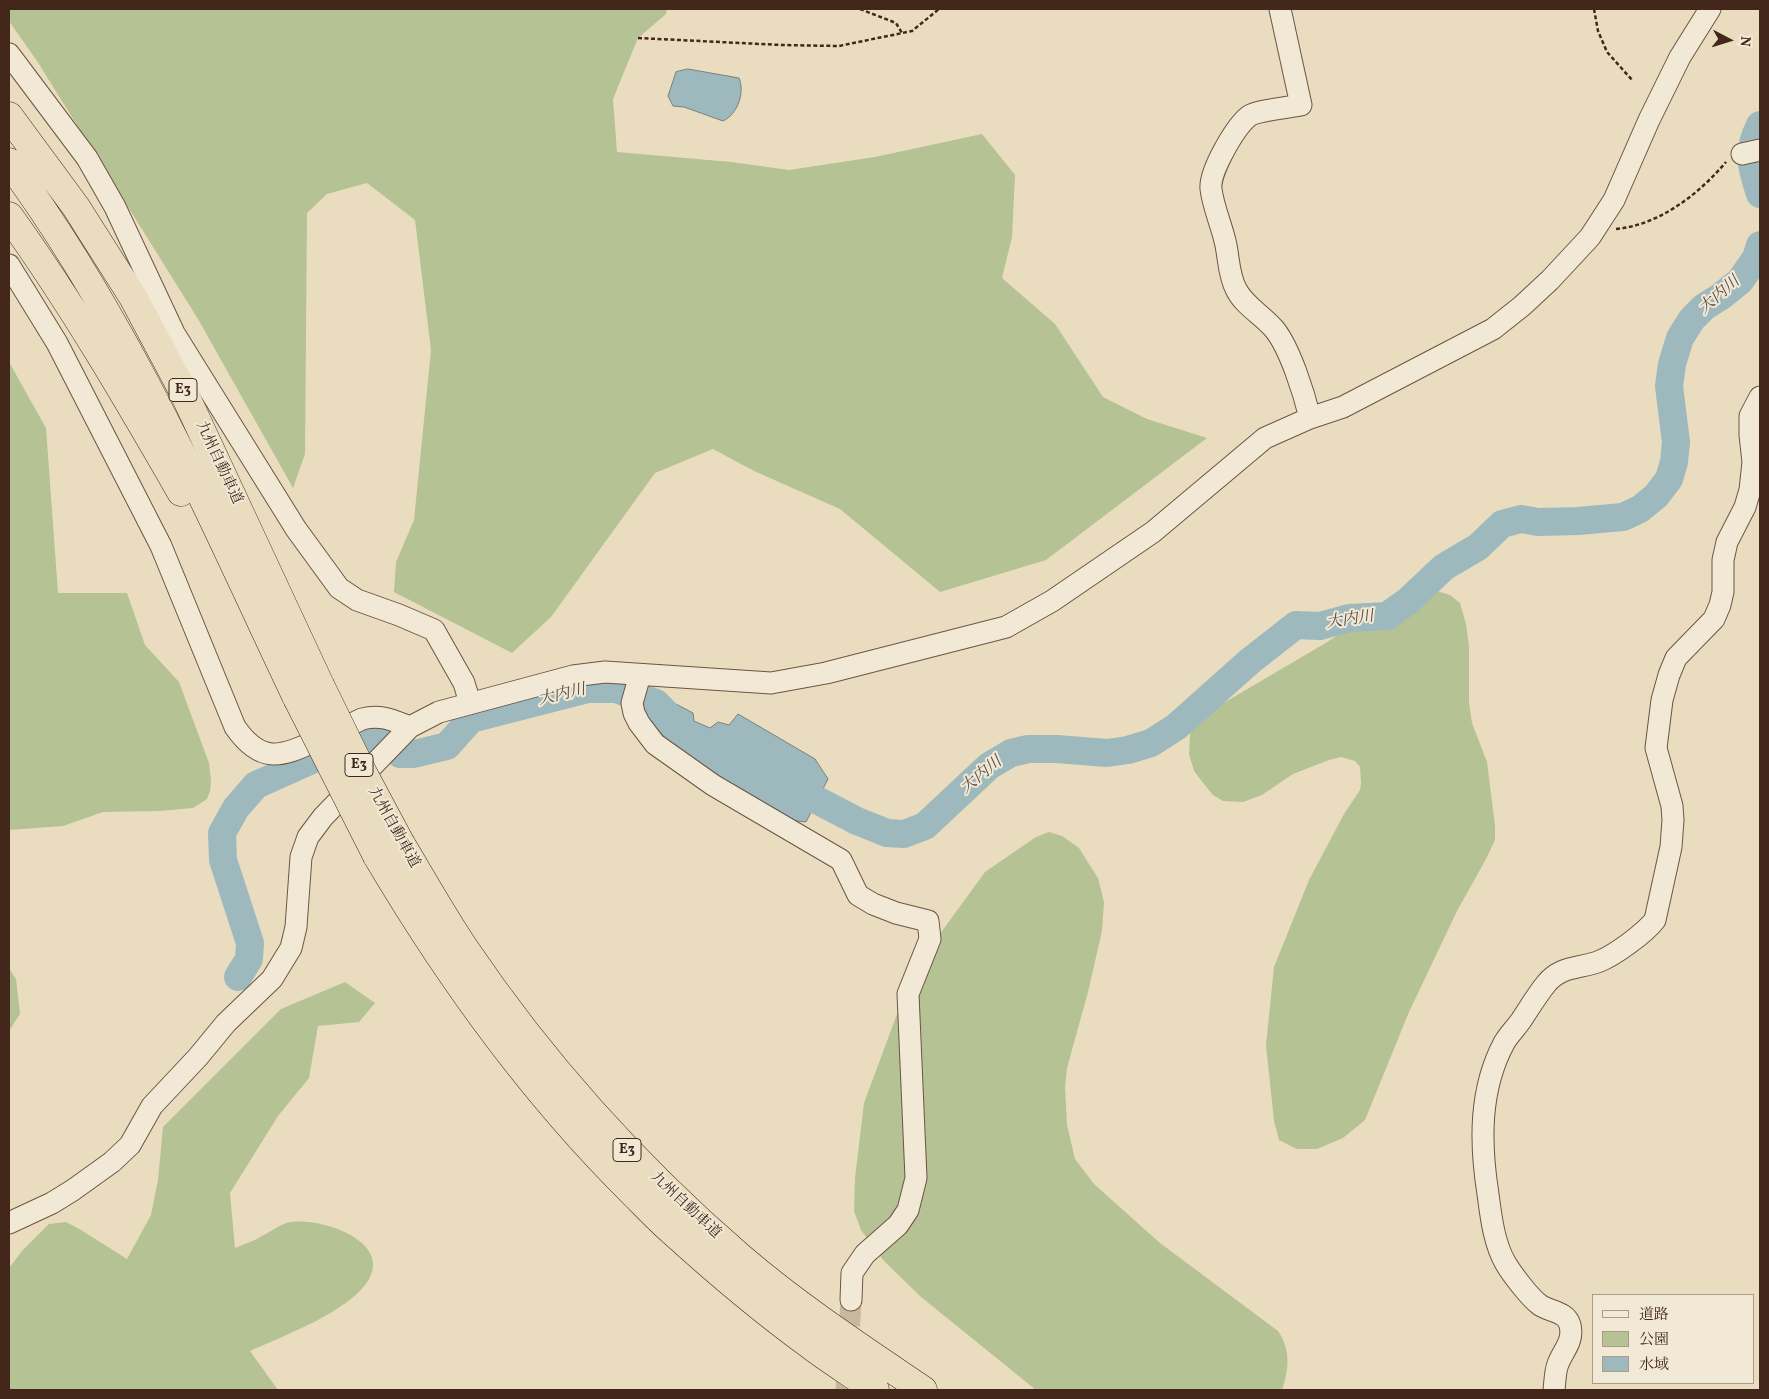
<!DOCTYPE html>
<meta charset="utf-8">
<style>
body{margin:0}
#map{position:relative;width:1769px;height:1399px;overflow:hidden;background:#eaddbf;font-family:Vollkorn,"Noto Serif JP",serif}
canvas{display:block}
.frame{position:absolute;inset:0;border:10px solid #42271a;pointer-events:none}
.legend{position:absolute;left:1592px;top:1294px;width:162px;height:90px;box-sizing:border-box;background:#f1e9d5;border:1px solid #ab9b8a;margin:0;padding:6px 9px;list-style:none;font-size:15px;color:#42271a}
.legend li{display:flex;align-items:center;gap:10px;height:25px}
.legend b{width:25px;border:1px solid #ab9b8a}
.north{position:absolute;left:1704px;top:15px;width:50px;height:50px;-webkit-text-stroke:4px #f1e9d5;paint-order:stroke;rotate:95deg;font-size:14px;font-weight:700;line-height:20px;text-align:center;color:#42271a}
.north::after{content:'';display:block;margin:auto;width:18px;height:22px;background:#42271a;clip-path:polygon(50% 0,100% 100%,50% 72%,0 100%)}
</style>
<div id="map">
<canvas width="1769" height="1399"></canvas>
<div class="frame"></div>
<ul class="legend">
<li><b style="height:6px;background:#f1e9d5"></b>道路</li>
<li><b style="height:14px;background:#b4c294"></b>公園</li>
<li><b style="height:14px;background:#9db9bd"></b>水域</li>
</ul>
<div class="north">N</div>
</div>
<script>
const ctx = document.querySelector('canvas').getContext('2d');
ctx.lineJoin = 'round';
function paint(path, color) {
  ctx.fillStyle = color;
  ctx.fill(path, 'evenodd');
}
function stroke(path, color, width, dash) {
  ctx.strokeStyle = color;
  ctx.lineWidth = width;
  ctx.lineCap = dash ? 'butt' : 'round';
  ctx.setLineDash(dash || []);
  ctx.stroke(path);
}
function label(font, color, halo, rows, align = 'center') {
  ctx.font = font + ' Vollkorn,"Noto Serif JP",serif';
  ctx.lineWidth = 4;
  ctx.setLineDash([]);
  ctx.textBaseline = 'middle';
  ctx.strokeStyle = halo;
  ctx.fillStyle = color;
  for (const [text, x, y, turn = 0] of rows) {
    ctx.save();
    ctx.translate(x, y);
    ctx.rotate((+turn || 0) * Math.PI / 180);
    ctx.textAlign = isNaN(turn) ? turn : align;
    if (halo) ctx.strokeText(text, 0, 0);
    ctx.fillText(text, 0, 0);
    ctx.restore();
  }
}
const green = new Path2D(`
 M9 9H667L666 14 638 38 613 99 617 152 731 162 789 170 875 157 982 134 1015 175 1012 237 1002 278 1055 324 1103 397 1147 419 1207 438 1046 560 940 592 840 509 754 471 713 449 655 473 551 617 512 653 394 592 396 562 414 520 431 350 415 220 367 183 327 194 307 213 305 454 293 488 198 319 37 61 9 21Z
 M9 362 46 428 58 593H127L145 645 179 682 209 763 211 781 210 791 207 799 193 808 159 811 103 812 63 826 9 830Z
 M1415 587 1427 588 1450 595 1460 603 1466 624 1469 646V703L1472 723 1487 762 1495 826V840L1486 859 1457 911 1409 1012 1365 1120 1343 1138 1317 1149H1297L1279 1140 1274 1121 1266 1045 1274 967 1309 880 1344 814 1360 790 1361 784 1360 767 1355 761 1341 757 1329 760 1293 774 1262 795 1243 802 1223 801 1213 795 1204 784 1194 771 1189 754 1190 734 1198 718 1324 644 1407 590Z
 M1049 832 1062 836 1079 848 1098 878 1104 902 1102 931 1088 992 1067 1068 1065 1087 1067 1125 1075 1159 1094 1184 1160 1243 1278 1331C1291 1350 1289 1369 1282 1390H1036L921 1297 884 1261 861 1230 854 1211 855 1178 864 1103 913 971 985 872 1036 837Z
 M9 968 16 979 20 1014 9 1031Z
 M345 982 375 1003 359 1022 318 1026 309 1078 278 1116 230 1193 235 1248C244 1244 254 1241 262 1236 270 1232 278 1226 286 1223 314 1215 392 1239 369 1279 351 1311 283 1336 250 1351L278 1390H9V1268L22 1251 49 1224 66 1222 81 1230 127 1259 151 1215 158 1180 163 1127 281 1009Z`);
const water = new Path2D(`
 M688 69 739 78C745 92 738 114 723 121L684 107 673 106 668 96 676 72Z
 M657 694 693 713 694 721 710 728 718 722 729 725 738 714 815 759 828 779 806 822 780 819 678 757 662 734 647 725 641 717 653 707Z`);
const river = new Path2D(`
 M1760 125C1746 153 1751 166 1760 194
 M784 783 857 821 887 833 904 834 925 826 989 766 1011 753 1028 749H1057L1107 753 1128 750 1151 743 1176 727 1250 661 1296 625 1320 626 1349 618 1387 616 1408 601 1444 567 1478 547 1502 524 1521 519 1538 522 1578 521 1623 517 1640 509 1656 496 1669 479 1674 462 1676 442 1669 386 1672 364 1680 338 1692 319 1704 307 1720 297 1740 281 1756 258 1760 245
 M238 977 249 959 250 943 223 860 222 833 236 808 256 785 361 738 383 740 400 754H414L447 746 471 719 588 689H616L656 703 680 728`);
const minorTunnel = new Path2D(`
 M846 1390 851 1300`);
const path = new Path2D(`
 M860 9 896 23 902 33
 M1594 9 1598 31 1607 52 1633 81
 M638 38 781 45 839 46 912 31 939 9
 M1616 229C1659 225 1698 195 1726 162`);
const minor = new Path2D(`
 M1280 9 1301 105C1291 107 1256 111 1249 116 1235 127 1209 172 1211 189 1213 206 1221 224 1225 241 1229 256 1228 274 1236 289 1244 306 1263 315 1275 330 1290 349 1304 393 1310 418
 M9 54 87 158 115 207 174 333 296 529 339 588 357 600 399 615 434 630 464 683 470 703
 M1742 154 1760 150
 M9 265 57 343 161 546 235 727C260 763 280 758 315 741 331 734 346 727 362 719 381 714 392 720 410 727
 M640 675 632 703 634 713 639 723 655 744 713 785 841 860 858 895 873 904 896 913 928 921 930 939 908 994 916 1178 908 1210 898 1225 865 1254 852 1273 851 1300
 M9 1223 52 1203 73 1190 112 1162 130 1145 152 1106 198 1057 226 1023 272 979 291 948 296 927 301 857 308 837 323 817 410 727 439 712 573 676 605 672 771 683 826 673 1006 627 1052 601 1153 532 1265 438 1310 418 1343 407 1493 329 1522 306 1550 280 1590 237 1614 200 1649 120 1680 57 1710 9
 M1554 1390C1555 1382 1555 1371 1558 1364 1563 1350 1574 1342 1570 1325 1566 1311 1550 1312 1540 1305 1530 1298 1512 1274 1506 1264 1494 1244 1491 1217 1488 1194 1480 1143 1479 1090 1504 1043 1509 1034 1517 1027 1522 1019 1530 1007 1537 995 1546 984 1561 965 1581 969 1600 961 1615 955 1645 933 1655 920L1671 847 1673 820 1672 806 1656 748 1662 700 1669 675 1676 658 1714 619 1720 605 1723 592V560L1727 542 1745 507 1750 490 1753 462 1750 435V416L1760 397`);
const highway = new Path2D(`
 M9 116 76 207 133 297 184 393 320 685
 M9 162C130 326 210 515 297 698
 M9 216C72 304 127 398 181 492
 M401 844C422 879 442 915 465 949 542 1063 635 1166 740 1257 797 1306 861 1348 923 1390
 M377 856C449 978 531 1092 632 1192 646 1206 659 1220 673 1232 717 1272 762 1310 810 1345 831 1361 854 1375 875 1390`);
const highwayBridge = new Path2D(`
 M320 685 363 773 401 844
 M297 698 377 856`);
const shields = [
 [183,390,28],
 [359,765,28],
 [627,1150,28]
];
const shieldNames = [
 ["E3",183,390],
 ["E3",359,765],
 ["E3",627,1150]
];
const streetNames = [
 ["九州自動車道",218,463,65],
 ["九州自動車道",393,828,61],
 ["九州自動車道",685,1206,43]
];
const waterNames = [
 ["大内川",1720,296,-41],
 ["大内川",1350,621,-8],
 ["大内川",562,696,-13],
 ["大内川",982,776,-39]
];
paint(green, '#b4c294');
paint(water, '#9db9bd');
stroke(water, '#797f7c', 1);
stroke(river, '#9db9bd', 28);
stroke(minorTunnel, '#c8b99e', 21, [21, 11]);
stroke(minor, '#6c5443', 23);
stroke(highway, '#42271a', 29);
stroke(path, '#42271a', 2.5, [4, 2.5]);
stroke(minor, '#f1e9d5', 21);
stroke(highway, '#eaddbf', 28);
stroke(highwayBridge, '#42271a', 29, []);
stroke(highwayBridge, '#eaddbf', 28);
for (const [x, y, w] of shields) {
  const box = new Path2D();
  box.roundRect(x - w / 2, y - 11.5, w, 23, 4);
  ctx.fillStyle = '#f1e9d5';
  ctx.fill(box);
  stroke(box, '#42271a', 1);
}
label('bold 14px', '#42271a', null, shieldNames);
label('15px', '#42271a', '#f1e9d5', streetNames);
label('italic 16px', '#594c43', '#f1e9d5', waterNames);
</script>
